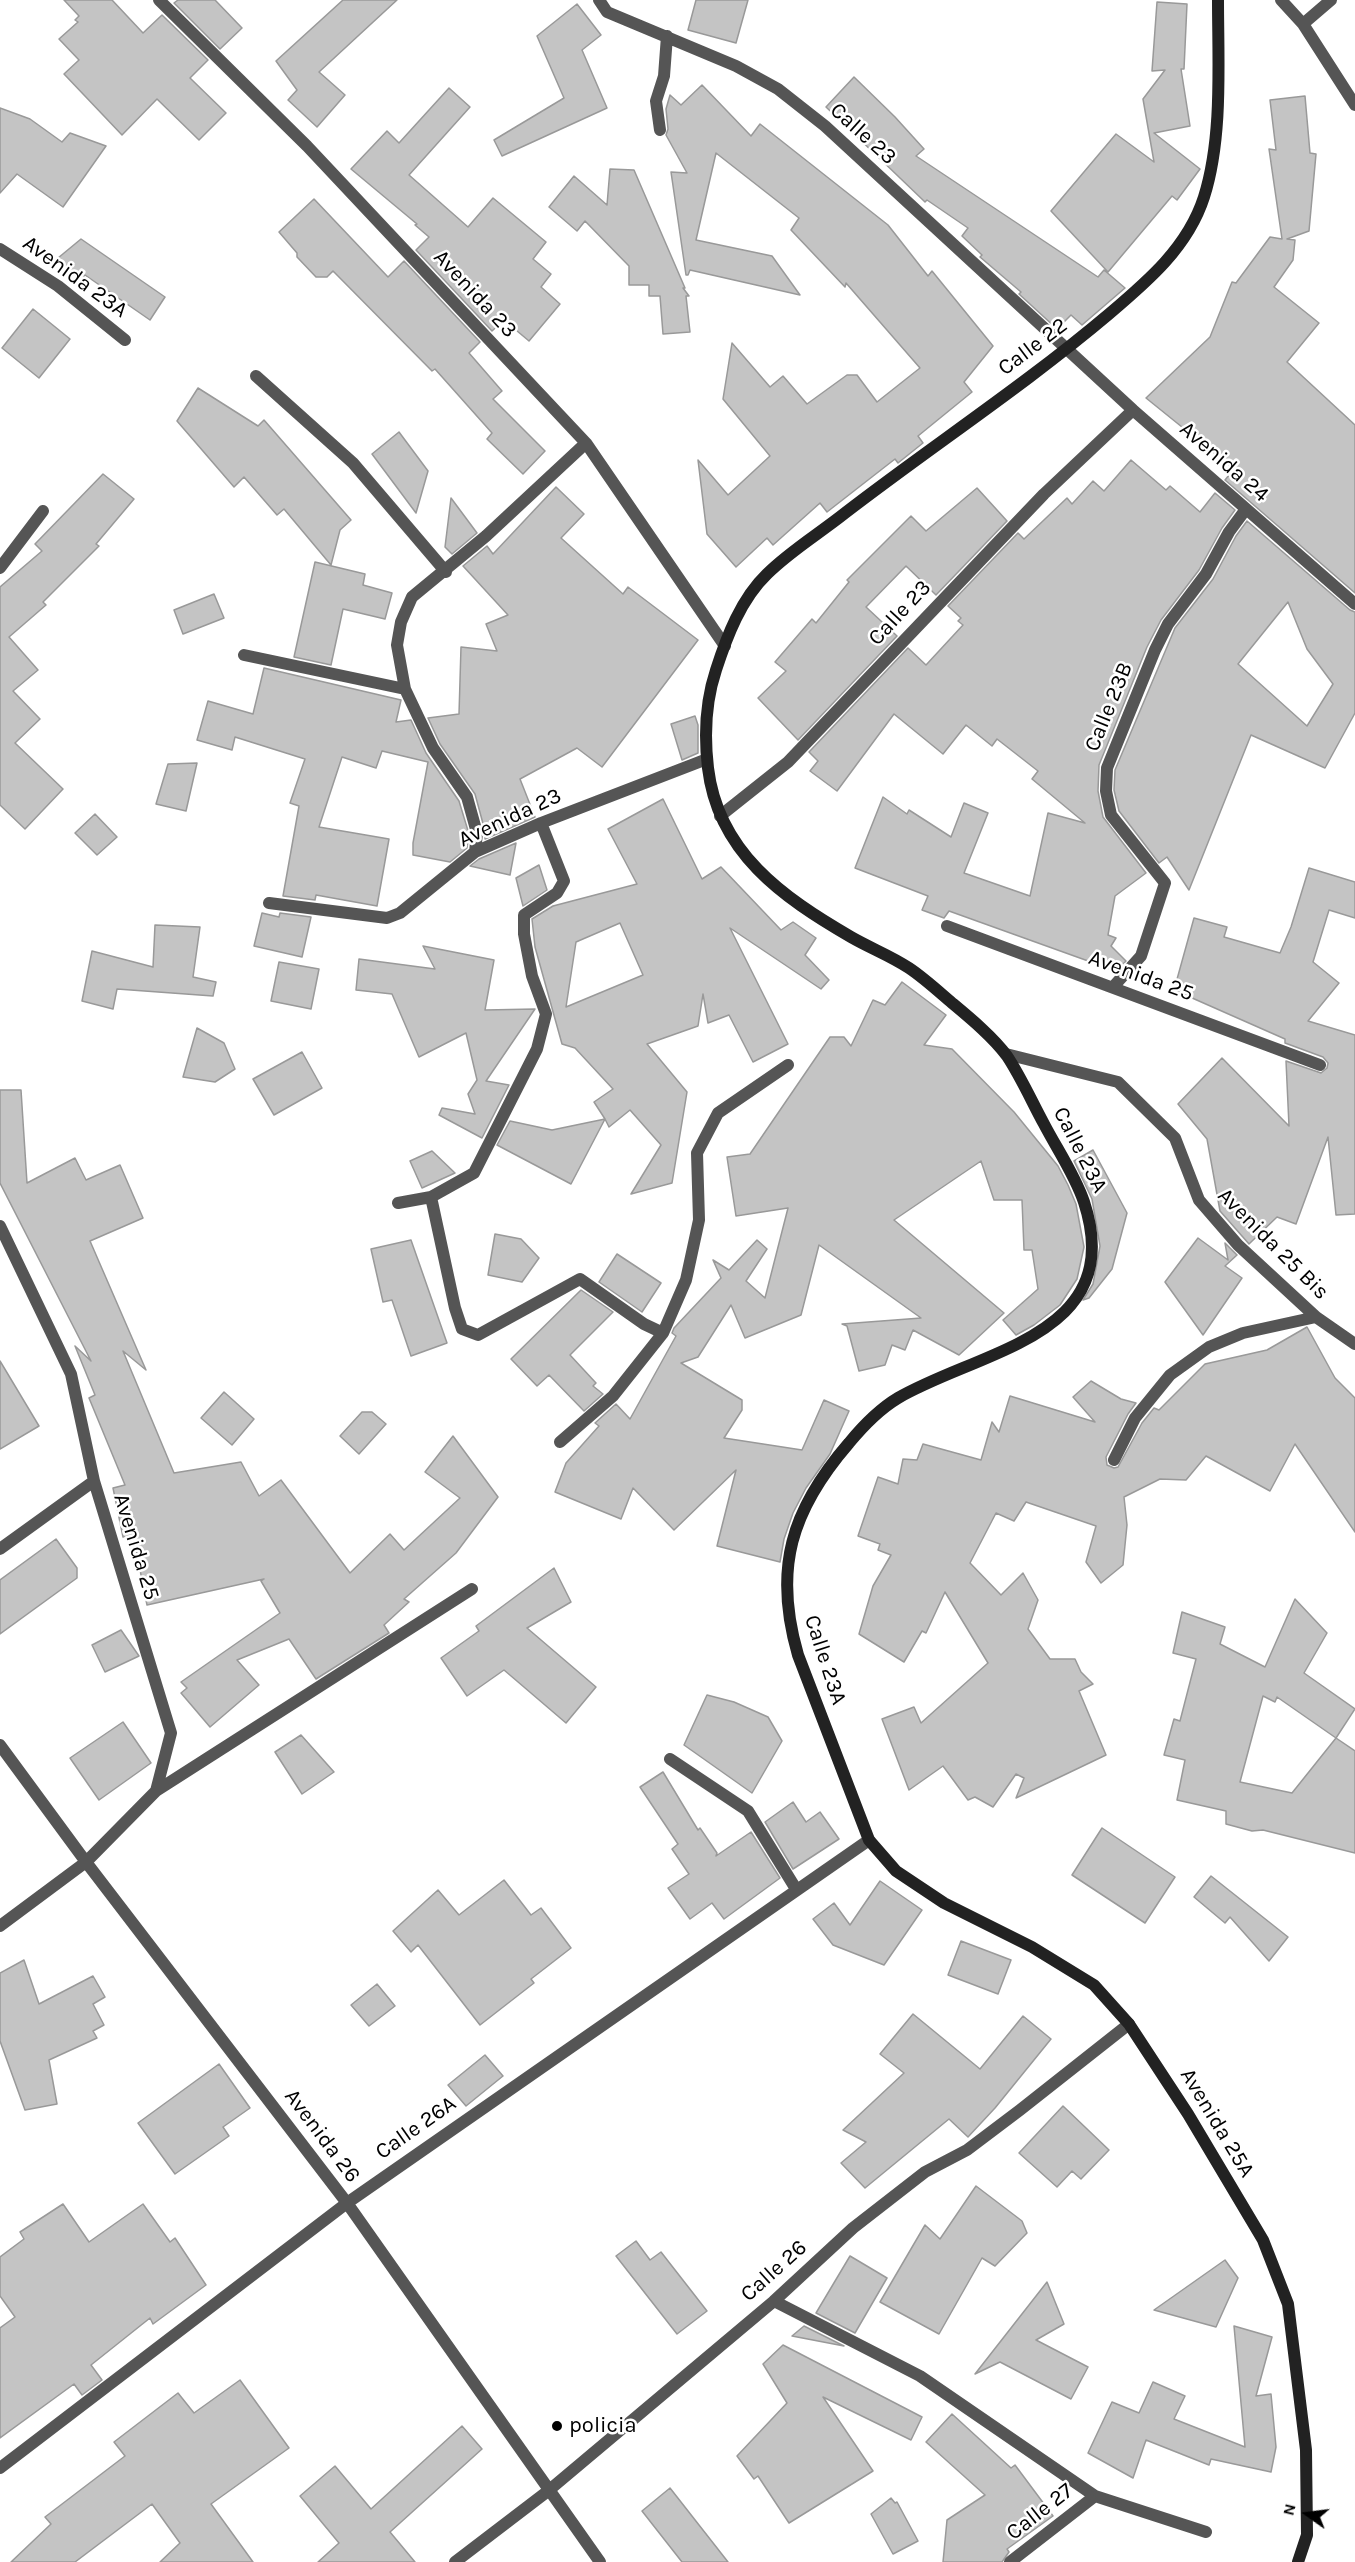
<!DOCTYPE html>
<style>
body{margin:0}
#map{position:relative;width:1355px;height:2562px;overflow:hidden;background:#fff;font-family:Karla,sans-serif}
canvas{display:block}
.north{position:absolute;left:1277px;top:2484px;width:60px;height:60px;-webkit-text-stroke:4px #fff;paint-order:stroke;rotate:284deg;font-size:16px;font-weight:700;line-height:24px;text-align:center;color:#000}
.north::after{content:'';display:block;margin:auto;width:21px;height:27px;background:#000;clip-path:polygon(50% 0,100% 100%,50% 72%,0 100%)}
</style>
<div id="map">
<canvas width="1355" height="2562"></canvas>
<div class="north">N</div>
</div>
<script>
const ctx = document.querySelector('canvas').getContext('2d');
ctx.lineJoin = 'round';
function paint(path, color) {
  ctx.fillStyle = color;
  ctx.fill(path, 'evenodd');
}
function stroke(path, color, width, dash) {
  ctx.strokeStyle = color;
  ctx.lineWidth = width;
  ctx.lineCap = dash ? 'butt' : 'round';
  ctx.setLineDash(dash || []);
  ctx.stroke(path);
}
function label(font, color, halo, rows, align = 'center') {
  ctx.font = font + ' Karla,sans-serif';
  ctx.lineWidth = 5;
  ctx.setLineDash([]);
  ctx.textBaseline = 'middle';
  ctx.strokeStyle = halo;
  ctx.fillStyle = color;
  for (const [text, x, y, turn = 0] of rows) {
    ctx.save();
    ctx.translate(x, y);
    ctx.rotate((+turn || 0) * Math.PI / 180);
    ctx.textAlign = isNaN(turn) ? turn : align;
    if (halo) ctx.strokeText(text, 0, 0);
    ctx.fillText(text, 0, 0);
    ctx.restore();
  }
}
const building = new Path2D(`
 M64 0H112L143 33 162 15 208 60 190 78 226 113 199 140 157 99 122 135 64 74 79 60 59 39 78 22 75 20 79 16Z
 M178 0H215L242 28 220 49 174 3Z
 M343 0H397L319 72 345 95 317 127 288 100 297 90 276 61Z
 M696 0H748L736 43 688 30Z
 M1157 2 1187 4 1184 69H1181L1190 126 1154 133 1200 169 1177 200 1172 196 1108 272 1051 211 1116 134 1154 162 1143 99 1165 70 1152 71Z
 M577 4 601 35 582 50 607 108 502 156 494 140 564 98 537 36Z
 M854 77 895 117 924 149 916 156 1098 277 1104 270 1125 288 1082 325 1071 315 1057 329 1019 294 1021 292 980 257 982 255 962 236 968 228 927 200 925 202 826 107Z
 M702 85 751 136 760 124 888 225 928 276 932 271 993 346 964 382 972 392 918 436 923 443 898 463 895 459 827 512 820 503 773 545 767 538 736 567 707 534 698 460 728 495 770 456 723 399 732 343 770 387 783 376 807 404 847 375H857L877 402 920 368 846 283 845 287 791 230 799 218 716 153 696 240 772 256 800 295 690 270 688 275H686L671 172 687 173 666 135 668 129 666 109 670 95 681 105Z
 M449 88 470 107 409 175 468 227 493 198 546 242 533 259 551 274 541 287 560 304 529 341 504 320 492 331 416 250 429 237 415 225 417 224 351 169 387 131 399 143Z
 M1305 96 1310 153 1316 154 1309 231 1287 239 1295 240 1293 260 1274 287 1319 323 1287 362 1355 425V593L1225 480 1234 469 1146 398 1210 337 1232 282 1236 283 1270 237 1282 239 1269 149 1276 150 1270 100Z
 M0 108 30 119 62 142 70 133 106 146 63 207 17 174 0 193Z
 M610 169 634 170 685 288H683L689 296H686L690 332 663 334 660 296H649V285H629V266L585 221 577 231 549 207 574 176 607 205Z
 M314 199 388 277 404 261 480 342 469 353 502 391 493 399 545 451 523 474 487 439 492 433 435 369 432 371 333 271 327 277H316L297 257V253L279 232Z
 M81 239 165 297 150 320 85 275 81 280 58 258Z
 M33 309 70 339 39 378 2 348Z
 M198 388 258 426 264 420 351 520 340 530 331 565 284 509 277 515 244 477 234 487 177 421Z
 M399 432 428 471 416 513 372 454Z
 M1131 460 1166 490 1170 486 1200 512 1215 493 1235 510 1222 528 1199 570 1161 620 1147 647 1099 765 1098 791 1103 817 1146 873 1115 896 1108 935 1116 938 1111 946 1126 961 1116 971 949 911 944 918 922 910 928 896 855 868 883 797 907 814 909 810 951 837 964 803 988 813 964 873 1030 896 1048 813 1085 823 1032 779 1038 771 997 739 992 746 966 725 943 754 894 714 837 791 810 771 818 761 809 752 908 648 926 665 963 625 958 621 961 618 948 606 1018 533 1024 539 1067 498 1072 504 1093 481 1104 491Z
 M103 474 134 499 96 544 99 546 43 602 46 605 9 637 38 670 13 691 40 719 15 743 63 789 25 829 0 805V587L42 551 35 544Z
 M556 487 584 514 561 538 623 594 628 587 698 640 602 767 577 748 520 779 535 817 485 839V831L475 794 440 744 428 718 459 714 461 647 497 651 486 624 508 615 463 566 487 546 493 554Z
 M977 488 1007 521 936 595 906 566 866 607 897 636 798 740 758 698 786 671 775 662 812 619 816 623 849 582 847 580 911 516 926 531Z
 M451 498 477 533 452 554 445 547Z
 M1247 521 1350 610 1355 612V713L1325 768 1251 735 1189 890 1167 857 1159 863 1119 811 1114 790 1115 770 1175 628 1213 579 1236 536ZM1288 602 1307 649 1333 684 1307 726 1238 664Z
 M315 562 365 574 363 585 392 593 385 619 343 609 331 665 294 657Z
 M214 594 224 618 183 634 174 610Z
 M264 668 401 700 396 722 411 720 426 753 459 801 469 834 467 848 450 862 413 855V843L428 762 382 751 376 768 342 757 319 827 389 839 377 906 316 895 315 900 283 896 299 806 290 803 305 759 235 737 232 750 197 740 208 701 253 714Z
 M695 716 698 725V753L682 760 671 724Z
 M197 763 186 811 156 804 168 764Z
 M663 799 702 879 721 867 781 930 793 922 816 938 805 955 829 980 821 989 730 928 788 1044 753 1062 729 1015 708 1023 703 994 698 1026 647 1044 687 1092 672 1183 631 1194 661 1145 630 1110 609 1127 605 1119 571 1184 497 1145 510 1121 552 1130 605 1119 594 1102 613 1089 575 1048 562 1044 535 947 532 919 553 906 637 884 608 829ZM620 923 643 975 566 1007 576 942Z
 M95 814 117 837 97 855 75 833Z
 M516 843 510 875 470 866 479 859Z
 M539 865 547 890 523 906 516 878Z
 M1309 868 1355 882V918L1329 910 1313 962 1339 983 1308 1021 1355 1035V1214L1336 1215 1328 1137 1296 1224 1277 1217 1249 1244 1220 1211 1207 1139 1178 1104 1222 1058 1289 1126 1286 1061 1321 1073 1327 1068 1328 1063 1323 1057 1285 1043V1039L1174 990 1194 918 1227 927 1224 937 1280 953 1291 927Z
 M262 913 279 917 280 913 311 917 302 957 254 946Z
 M155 925 200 927 193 977 216 982 213 996 117 989 113 1009 82 1001 92 951 153 967Z
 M423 946 494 960 485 1010 535 1009 486 1081 509 1085 482 1138 439 1115 442 1108 475 1114 468 1094 477 1080 466 1033 419 1057 392 994 356 990 359 959 435 969Z
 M279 962 319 969 311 1009 271 1001Z
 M902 982 946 1015 924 1045 952 1049 1014 1112 1058 1166 1068 1185 1076 1204 1084 1247 1077 1279 1060 1305 1034 1325 1016 1335 1003 1320 1038 1289 1032 1250H1024L1022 1200H994L981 1161 894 1220 1004 1313 959 1355 913 1330 905 1350 892 1345 885 1365 859 1371 847 1326 842 1324 921 1318 819 1245 801 1315 745 1338 731 1305 698 1357 681 1363 742 1400V1410L724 1438 802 1450 824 1400 849 1411 830 1454 806 1488 793 1513 784 1539 780 1562 717 1546 736 1470 674 1530 633 1488 621 1519 555 1492 566 1463 599 1426 595 1423 616 1404 630 1419 676 1336 672 1333 674 1328 721 1278 713 1260 729 1270 757 1240 767 1249 746 1281 765 1298 788 1208 736 1216 727 1157 750 1154 830 1037H844L851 1046 873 1000 885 1005Z
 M197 1028 224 1043 235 1069 215 1082 183 1077Z
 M302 1052 322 1088 274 1115 253 1079Z
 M0 1090H21L27 1183 75 1158 86 1180 120 1165 143 1218 90 1241 146 1370 123 1351 174 1473 241 1462 259 1496 281 1480 350 1573 390 1534 404 1550 460 1498 425 1472 453 1436 498 1497 456 1553 404 1599 409 1602 384 1625 389 1633 316 1679 289 1639 237 1660 259 1685 210 1727 181 1693 187 1688 181 1682 280 1613 261 1581 264 1579 147 1605 133 1535 123 1537 113 1488 125 1485 89 1398 95 1395 75 1346 91 1361 0 1183Z
 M1093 1150 1127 1213 1112 1269 1089 1298 1083 1300 1093 1284 1100 1246 1092 1199 1074 1161Z
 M432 1151 455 1173 422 1188 410 1161Z
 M495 1234 521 1239 539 1258 522 1282 488 1275Z
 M1198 1238 1228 1260 1225 1243 1237 1255 1225 1266 1242 1278 1203 1335 1165 1282Z
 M411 1240 447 1343 411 1356 392 1300 383 1302 371 1249Z
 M617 1254 661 1283 642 1312 599 1282Z
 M581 1290 613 1312 570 1355 596 1383 593 1386 603 1394 584 1411 549 1375 537 1386 511 1359Z
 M1307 1327 1335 1378 1355 1398V1532L1295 1444 1270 1491 1206 1456 1186 1480 1160 1479 1124 1497 1127 1525 1123 1565 1101 1583 1086 1562 1096 1526 1026 1502 1014 1521 996 1513 970 1563 1001 1595 1023 1573 1038 1600 1028 1629 1050 1659H1075L1081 1672 1093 1684 1079 1691 1106 1755 1016 1798 1024 1778 1016 1774 993 1807 975 1797 968 1800 943 1766 909 1790 882 1719 914 1707 921 1723 988 1663 945 1592 926 1633 922 1631 904 1662 859 1634 873 1586 891 1555 878 1550 880 1544 858 1536 878 1477 898 1484 903 1459 917 1460 923 1444 981 1460 992 1422 999 1432 1010 1396 1095 1422 1073 1397 1091 1381 1121 1399 1136 1403 1128 1414 1106 1457 1107 1465 1114 1468 1118 1467 1142 1423 1154 1408 1159 1410 1205 1364 1267 1350Z
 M0 1361 39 1426 0 1449Z
 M224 1392 254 1419 232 1445 201 1418Z
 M362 1412H372L386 1424 359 1454 340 1436Z
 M56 1539 77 1568V1578L0 1634V1580Z
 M554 1568 571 1602 527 1628 596 1687 566 1723 504 1670 467 1696 441 1658 479 1631 476 1626Z
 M1295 1599 1327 1633 1304 1673 1355 1709 1336 1738 1355 1751V1853L1263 1830 1252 1831 1226 1824V1811L1177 1800 1185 1760 1164 1755 1174 1719 1180 1721 1196 1659 1173 1653 1182 1612 1225 1627 1220 1644 1265 1667ZM1263 1696 1275 1702 1277 1697 1336 1738 1292 1793 1240 1782Z
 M121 1630 139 1656 105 1672 92 1645Z
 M707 1695 734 1702 768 1717 782 1741 752 1793 684 1745Z
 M123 1722 151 1763 99 1800 70 1758Z
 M301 1735 334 1772 302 1794 275 1752Z
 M663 1772 698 1830 700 1828 717 1853 716 1856 751 1832 780 1878 724 1919 712 1903 690 1919 668 1888 689 1874 672 1849 678 1844 640 1787Z
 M793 1802 806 1822 820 1812 839 1839 793 1869 765 1822Z
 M1102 1828 1175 1877 1145 1923 1072 1875Z
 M1211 1876 1288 1937 1269 1961 1230 1917 1225 1923 1194 1897Z
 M504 1880 531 1915 541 1908 571 1948 531 1979 534 1983 480 2025 418 1945 411 1952 393 1931 438 1890 459 1915Z
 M880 1881 922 1910 884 1965 833 1945 813 1919 834 1903 850 1925Z
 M961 1941 1011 1960 998 1994 948 1975Z
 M24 1960 39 2004 93 1976 105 1997 93 2004 104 2025 93 2031 97 2038 49 2060 57 2104 25 2110 0 2041V1973Z
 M377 1984 395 2006 369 2026 351 2005Z
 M913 2014 980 2069 1023 2016 1051 2039 995 2108 968 2137 949 2119 865 2188 841 2163 866 2142 843 2130 904 2073 880 2054Z
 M485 2055 503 2076 466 2106 448 2085Z
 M219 2064 250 2108 223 2127 229 2136 175 2174 138 2123Z
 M1063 2106 1109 2150 1081 2179 1072 2171 1057 2187 1019 2153Z
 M976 2186 1022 2221 1027 2233 995 2266 982 2258 939 2334 880 2302 925 2225 940 2239Z
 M63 2204 89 2242 143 2204 170 2242 175 2238 206 2285 153 2324 150 2318 91 2365 102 2380 82 2395 74 2384 0 2438V2328L15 2317 0 2296V2257L24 2239 20 2232Z
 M636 2241 650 2260 661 2252 707 2311 677 2334 616 2256Z
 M850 2256 887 2278 855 2333 816 2313Z
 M1225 2260 1238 2278 1216 2327 1154 2310Z
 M1047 2282 1064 2324 1036 2340 1088 2367 1071 2399 1000 2362 975 2374Z
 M804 2326 844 2346 792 2336Z
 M1234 2326 1272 2337 1256 2396 1271 2394 1276 2447 1271 2472 1211 2459 1209 2465 1146 2440 1133 2478 1088 2453 1112 2402 1139 2413 1153 2382 1185 2396 1174 2419 1245 2447Z
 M783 2345 922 2417 911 2440 823 2397 873 2471 789 2523 758 2476 754 2479 737 2456 787 2403 763 2364Z
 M240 2380 289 2448 211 2504 253 2562H160L180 2543 152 2504 75 2562H11L51 2524 45 2517 125 2456 114 2442 178 2393 194 2413Z
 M952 2414 1011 2468 1015 2465 1053 2516 1007 2549 1009 2552 1002 2562H943L947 2520 985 2495 926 2442Z
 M462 2426 482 2449 390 2532 415 2562H318L339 2543 300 2496 335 2466 371 2509Z
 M670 2488 728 2562H682L642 2511Z
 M891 2498 895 2503 897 2502 918 2541 893 2554 871 2514Z`);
const street = new Path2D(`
 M159 0 307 146 586 443 725 646
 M599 0 607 12 736 66 778 89 825 126 1133 410 1355 604
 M1281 0 1303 24 1355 105
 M1303 24 1331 0
 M660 130 656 101 664 76 667 36
 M0 249 58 286 125 340
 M256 376 353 463 446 572
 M0 568 43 511
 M244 655 405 689
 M720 816 788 762 1044 494 1133 410
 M475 852 477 833 467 797 433 748 405 689 397 645 401 622 412 597 486 536 586 443
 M269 903 387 918 400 913 475 852 541 823 707 759
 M947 926 1320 1065
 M1113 987 1141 956 1165 883 1111 815 1106 791 1107 768 1155 650 1168 624 1206 574 1229 532 1246 509
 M1006 1054 1118 1082 1175 1138 1199 1200 1238 1245 1316 1317 1355 1344
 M431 1197 455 1308 462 1329 478 1335 580 1279 644 1324 663 1333 613 1396 560 1442
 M398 1203 431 1197 474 1173 537 1049 546 1014 532 976 524 934V915L557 893 564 881 541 823
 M0 1226 71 1374 94 1481 171 1733 156 1791 86 1862 0 1926
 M663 1333 686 1280 699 1220 697 1153 718 1113 788 1065
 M1114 1460 1135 1418 1170 1375 1209 1347 1243 1333 1316 1317
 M0 1549 94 1481
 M0 1745 86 1862 347 2203 600 2562
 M670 1759 748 1811 796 1889
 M156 1791 472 1589
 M774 2301 920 2376 1095 2496 1206 2532
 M0 2468 347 2203 869 1840
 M455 2562 548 2491 774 2301 853 2228 925 2172 967 2150 1020 2110 1129 2024
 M1010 2562 1095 2496`);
const secondary = new Path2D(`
 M1218 0C1218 63 1223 137 1204 197 1188 247 1148 281 1109 314 1025 385 932 446 845 513 820 533 790 551 767 574 741 599 727 636 716 670 705 703 704 734 708 768 718 852 782 897 851 937 870 948 891 956 909 968 924 978 938 991 952 1003 970 1018 993 1037 1007 1056 1021 1077 1032 1102 1044 1124 1057 1149 1075 1175 1084 1202 1128 1336 980 1350 898 1398 878 1410 863 1426 849 1443 791 1510 773 1569 798 1655L869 1840 896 1871 944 1903 1032 1947 1094 1985 1129 2024 1188 2114 1263 2240 1288 2304 1306 2450 1307 2535 1298 2562`);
const markers = [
 [557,2426,6,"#000"]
];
const streetNames = [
 ["Calle 23",863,134,42],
 ["Avenida 23A",75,277,36],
 ["Avenida 23",475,294,47],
 ["Calle 22",1033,347,-37],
 ["Avenida 24",1224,462,41],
 ["Calle 23",900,613,-47],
 ["Calle 23B",1109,707,-68],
 ["Avenida 23",510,818,-25],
 ["Avenida 25",1141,976,20],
 ["Calle 23A",1080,1150,63],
 ["Avenida 25 Bis",1273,1244,45],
 ["Avenida 25",136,1547,73],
 ["Calle 23A",825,1660,72],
 ["Avenida 25A",1217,2123,59],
 ["Calle 26A",416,2128,-35],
 ["Avenida 26",322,2136,53],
 ["Calle 26",774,2271,-42],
 ["Calle 27",1040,2512,-38]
];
const poiNames = [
 ["policia",569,2426]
];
paint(building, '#c4c4c4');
stroke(building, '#999', 1.5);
stroke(street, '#555', 12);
stroke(secondary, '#222', 12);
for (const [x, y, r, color] of markers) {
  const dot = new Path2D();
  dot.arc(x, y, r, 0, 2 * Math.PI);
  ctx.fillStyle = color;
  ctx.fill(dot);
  stroke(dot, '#fff', 2);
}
label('22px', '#000', '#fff', streetNames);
label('22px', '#000', '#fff', poiNames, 'left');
</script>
